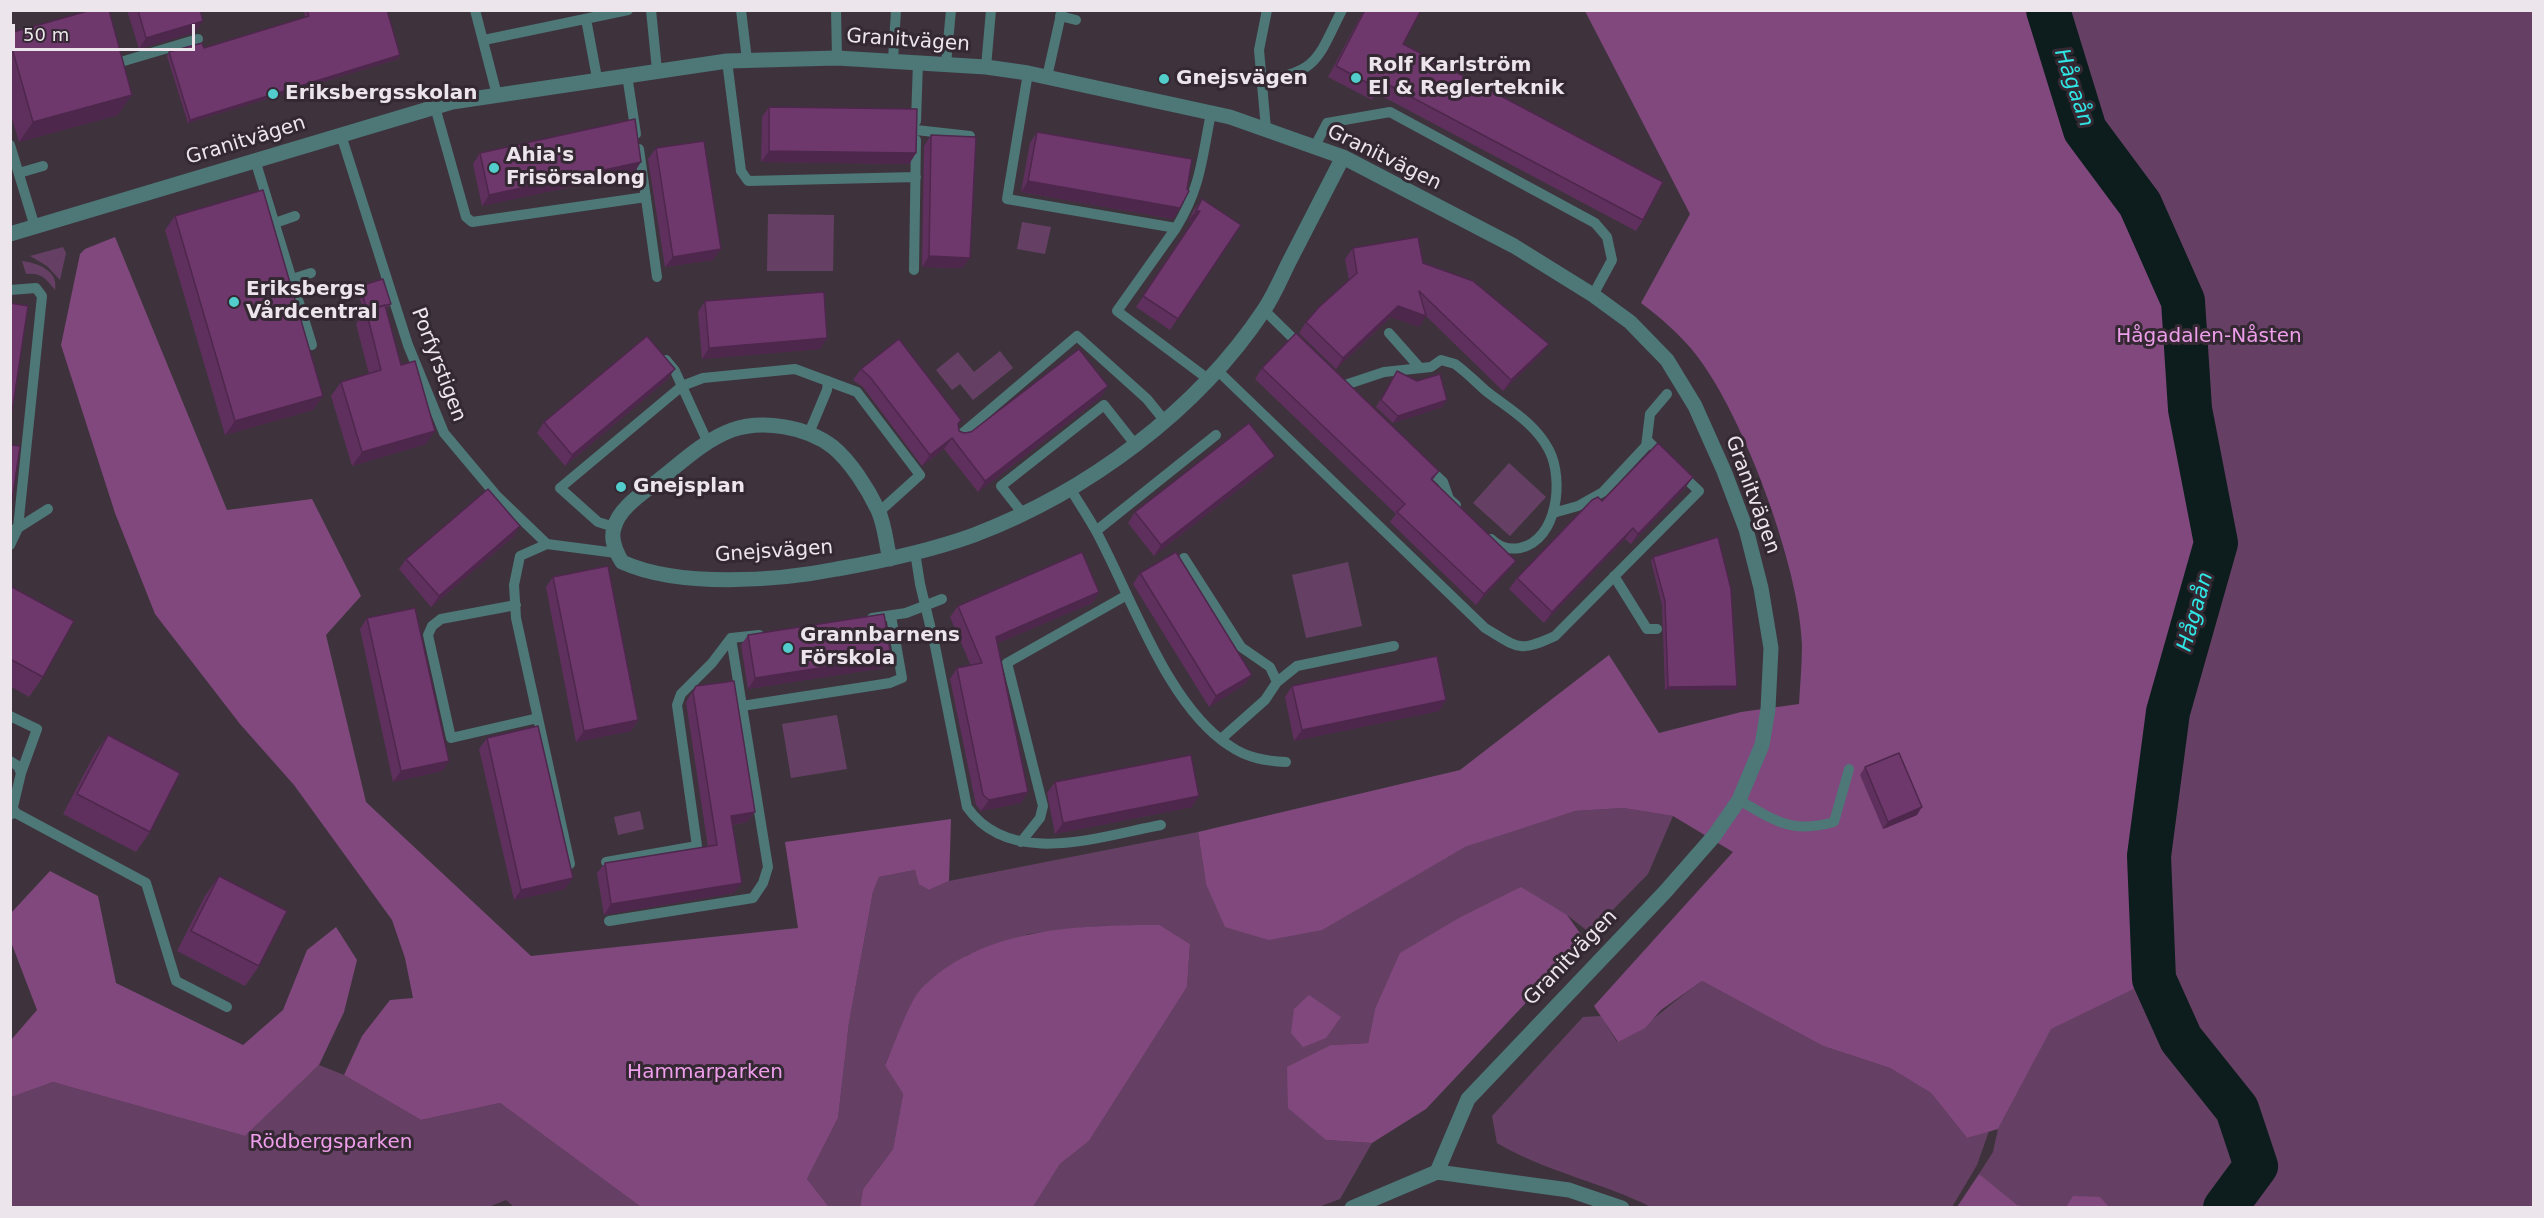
<!DOCTYPE html>
<meta charset="utf-8">
<style>
body{margin:0}
#map{position:relative;width:2544px;height:1218px;overflow:hidden;background:#3e333d;font-family:"DejaVu Sans",sans-serif}
canvas{display:block}
.frame{position:absolute;inset:0;border:12px solid #ede5ec;pointer-events:none}
.scale{position:absolute;left:12px;top:24px;width:183px;height:27px;box-sizing:border-box;border:3px solid #ede5ec;border-top:0;padding-left:8px;font-size:18px;line-height:21px;white-space:nowrap;color:#ede5ec;-webkit-text-stroke:4px #342933;paint-order:stroke}
</style>
<div id="map">
<canvas width="2544" height="1218"></canvas>
<div class="frame"></div>
<div class="scale">50 m</div>
</div>
<script>
const ctx = document.querySelector('canvas').getContext('2d');
ctx.lineJoin = 'round';
function paint(path, color) {
  ctx.fillStyle = color;
  ctx.fill(path, 'evenodd');
}
function stroke(path, color, width, dash) {
  ctx.strokeStyle = color;
  ctx.lineWidth = width;
  ctx.lineCap = dash ? 'butt' : 'round';
  ctx.setLineDash(dash || []);
  ctx.stroke(path);
}
function label(font, color, halo, rows, align = 'center') {
  ctx.font = font + ' "DejaVu Sans",sans-serif';
  ctx.lineWidth = 6;
  ctx.setLineDash([]);
  ctx.textBaseline = 'middle';
  ctx.strokeStyle = halo;
  ctx.fillStyle = color;
  for (const [text, x, y, turn = 0] of rows) {
    ctx.save();
    ctx.translate(x, y);
    ctx.rotate((+turn || 0) * Math.PI / 180);
    ctx.textAlign = isNaN(turn) ? turn : align;
    if (halo) ctx.strokeText(text, 0, 0);
    ctx.fillText(text, 0, 0);
    ctx.restore();
  }
}
const green = new Path2D(`
 M1704 11H2533V1207H1965L1983 1178 1979 1174 1993 1152 1998 1129 2038 1053Z
 M768 214 834 215 833 271H767Z
 M1022 222 1051 227 1045 254 1017 249Z
 M63 247 66 253 60 280 47 266 30 256Z
 M22 261C38 263 59 271 55 290 47 280 42 272 26 274Z
 M1000 351 1013 368 973 400 960 384 952 390 936 370 958 352 974 372Z
 M1509 463 1546 497 1510 536 1473 503Z
 M1348 562 1362 626 1306 638 1292 575Z
 M837 715 847 769 791 778 782 724Z
 M1623 808 1673 816 1648 874 1590 933 1567 915 1375 1009 1368 1043 1331 1045 1326 1140 1372 1143 1340 1199 1316 1208 1033 1207 1060 1164 1089 1141 1187 987 1190 944 1160 925 1096 926 1028 934 967 955 919 991 885 1064 903 1094 893 1149 863 1189 860 1207H829L807 1179 838 1118 849 1023 873 892 879 877 915 870 929 890 949 881 1198 832 1206 884 1428 867 1465 847 1541 821 1575 811Z
 M640 811 644 829 618 835 614 817Z
 M1702 981 1823 1046 1890 1068 1931 1093 1967 1138 1989 1131 1977 1165 1952 1207 1653 1208C1602 1182 1546 1172 1497 1143L1492 1116 1583 1017 1601 1016 1617 1042C1649 1026 1673 1001 1702 981Z
 M319 1065 344 1075 421 1120 500 1103 641 1207H514L506 1200 486 1208 11 1207 10 1097 53 1082 245 1136Z`);
const forest = new Path2D(`
 M1585 11H2048L2085 129 2140 204 2183 301 2190 409 2216 543 2168 712 2149 856 2154 979 2051 1029 1998 1129 1967 1138 1931 1093 1890 1068 1823 1046 1702 981 1661 1010 1645 1028 1618 1042 1594 1006 1733 852 1673 816 1623 808 1575 811 1465 847 1322 930 1269 940 1225 927 1206 884 1198 832 1460 770 1609 655 1659 733 1741 712 1799 704C1800 685 1802 665 1802 645 1800 569 1744 417 1697 356 1682 336 1661 318 1641 303L1690 214Z
 M115 237 227 510 312 499 361 596 326 635 366 802 531 956 798 928 785 842 951 819 949 881 929 890 919 884 915 870 879 877 873 892 849 1023 838 1118 807 1179 829 1207H641L500 1103 421 1120 344 1075 362 1036 390 1000 413 998 405 958 392 920 294 785 240 724 155 614 115 513 61 345 80 254 85 249Z
 M50 871 98 896 116 983 243 1045 283 1010 307 950 336 927 357 960 344 1012 319 1065 245 1136 53 1082 11 1097V1040L37 1010 11 942V913Z
 M1521 887 1567 915 1585 940 1426 1109 1372 1143 1326 1140 1288 1108 1287 1067 1331 1045 1368 1043 1375 1009 1400 953 1459 918Z
 M1160 925 1190 944 1187 987 1089 1141 1060 1164 1033 1207H860L863 1189 893 1149 903 1094 885 1065C893 1048 909 1002 920 990 981 927 1078 925 1160 925Z
 M1309 995 1341 1017 1326 1038 1303 1047 1291 1033 1294 1009Z
 M1979 1174 2017 1205 2025 1207H1957Z
 M2073 1196 2100 1197 2109 1207H2066Z`);
const river = new Path2D(`
 M2048 10 2085 130 2140 204 2183 301 2190 409 2216 543 2168 712 2149 856 2154 979 2181 1039 2237 1109 2256 1166 2225 1208`);
const lane = new Path2D(`
 M475 10 497 95
 M651 10 657 70
 M741 10 747 60
 M836 10 837 58
 M1060 16 1076 20
 M586 19 597 78
 M484 40 628 10
 M893 60 896 10
 M124 61 198 39
 M727 61 741 171 748 181 916 177
 M946 64 951 10
 M986 67 991 10
 M1028 73 1007 199 1176 228 1117 311 1208 379
 M627 75 636 134
 M1047 77 1062 10
 M1261 79C1318 75 1319 55 1342 10
 M435 107 466 217 472 222 646 197
 M916 121 918 62
 M1266 129 1259 50 1267 10
 M916 130 970 136
 M341 135 408 345 444 433 496 495 547 544 616 553
 M10 145 35 227
 M1315 146 1327 123 1390 112 1595 223 1607 237 1612 260 1593 295
 M639 149 657 277
 M255 160 312 345
 M19 173 43 166
 M275 223 295 216
 M1176 228C1201 187 1202 158 1211 113
 M914 270 916 140
 M292 279 311 273
 M10 290 36 288 42 296 18 528 10 531
 M1264 310 1302 347
 M1389 333 1420 368
 M666 360 675 371 708 443
 M1217 370 1485 628C1519 648 1518 653 1555 636L1699 491 1679 472
 M1342 386 1384 372 1431 367 1441 360 1455 364C1466 372 1476 382 1486 391 1509 409 1535 423 1549 450 1564 479 1558 540 1520 548 1507 550 1500 547 1491 539
 M809 433 827 390 828 381
 M958 437 1077 336 1147 399 1164 420
 M1647 440 1664 457
 M1426 466 1443 482 1449 499 1456 505
 M1070 488C1078 502 1088 516 1096 531 1131 595 1167 706 1230 746 1247 758 1266 761 1286 762
 M1553 513 1578 506 1603 492 1646 446 1650 414 1667 394
 M1023 514 1001 486 1104 405 1134 443
 M614 527 598 522 560 488 682 386 703 378 795 369 857 392 920 475 879 512
 M1096 531 1216 435
 M547 544 520 556 514 585 516 618 570 864
 M10 545 18 528 48 509
 M915 552 920 584 935 646 967 807C1010 869 1101 836 1161 825
 M1184 558 1241 647 1270 667 1277 682
 M1614 576 1647 629H1657
 M516 605 441 619 432 626 428 635 451 738 538 718
 M872 618 906 613 942 599
 M742 706 890 683 902 678 891 616
 M10 716 37 729 21 773 12 811 146 883 176 981 227 1007
 M1221 739 1265 700 1277 682 1297 666 1394 646
 M10 761 18 766 21 773
 M1739 800C1776 821 1790 834 1834 822L1849 769
 M1021 842 1040 818 1043 806 1007 663 1127 595
 M606 862 697 846 677 705 681 694 712 663 731 638
 M609 921 753 898 763 883 768 867 731 638 759 635`);
const street = new Path2D(`
 M10 234 452 102 727 61 837 58 986 67 1028 73 1230 117 1343 157 1514 246 1593 295 1630 322 1667 360 1695 406 1724 471 1746 529 1761 588 1771 648 1768 709 1762 745 1739 800 1714 836 1665 892 1468 1099 1437 1172
 M890 559C886 544 885 525 878 510 868 489 851 462 833 447 807 427 763 419 732 430 707 439 685 459 664 476 648 490 619 506 614 528 610 540 616 552 622 562 679 588 777 581 837 569 883 561 930 551 974 535 1087 492 1197 411 1264 310 1274 295 1281 278 1289 262 1307 227 1325 192 1343 157
 M10 812 12 811
 M1352 1208 1437 1172 1569 1190 1622 1208`);
const wall = new Path2D(`
 M127 10H200L195 32 139 49Z
 M304 10H387L400 55 398 59 188 123 167 56 169 52 204 48 305 17Z
 M1364 10H1421L1403 44 1643 220 1636 231 1376 93 1372 100 1328 77Z
 M10 33 118 115 19 142 10 112Z
 M769 107 916 153 909 164 761 162 762 117Z
 M1037 132 1173 219 1021 192 1030 143Z
 M931 135 970 258 962 268 922 267 924 146Z
 M656 148 713 260 665 267 648 159Z
 M480 153 634 173 482 206 473 164Z
 M1202 199 1241 225 1170 330 1136 307 1193 222 1188 221 1194 210Z
 M175 216 323 396 313 410 225 435 165 230Z
 M1353 248 1423 263 1541 354 1503 391 1426 316 1419 327 1391 317 1336 369 1299 333 1306 322 1349 280 1345 259Z
 M360 286 391 304 388 307 386 308 401 365 426 444 352 466 331 396 341 382 369 374 356 324 364 312 357 290Z
 M705 301 820 349 702 359 698 312Z
 M1262 368 1439 471 1432 481 1508 571 1476 605 1390 522 1396 514 1255 379Z
 M861 369 958 424 959 431 964 433 1101 397 978 492 944 449 922 466 863 387 853 380Z
 M1397 371 1447 400 1442 407 1393 423 1376 407Z
 M667 380 565 466 537 433 544 422Z
 M1267 467 1154 556 1128 523 1135 512Z
 M1693 477 1685 488 1631 544 1625 539 1544 623 1509 589 1517 578 1602 501Z
 M520 526 513 537 431 607 399 569 406 559Z
 M1653 557 1735 690H1665L1662 605 1651 561Z
 M1140 573 1252 675 1244 685 1209 707 1133 584Z
 M553 577 638 720 631 731 576 742 546 587Z
 M10 586 43 677 29 697 10 686Z
 M1099 592 1092 603 998 643 1028 792 1021 803 981 811 976 805 950 679 957 668 971 666 950 617 958 606Z
 M367 618 449 761 442 771 393 782 360 629Z
 M748 635 891 657 883 668 748 689 741 645Z
 M696 686 747 822 733 825 734 893 604 915 597 873 605 863 708 847 686 702Z
 M1292 686 1446 700 1439 711 1294 741 1285 697Z
 M108 735 150 832 136 852 63 814 94 755Z
 M487 738 565 889 514 900 479 749Z
 M1865 767 1917 815 1883 829 1860 775Z
 M1055 782 1192 807 1055 834 1047 793Z
 M219 876 259 966 245 986 177 951 205 896Z`);
const shadedWall = new Path2D(`
 M203 21 195 32 139 49 146 38Z
 M400 55 398 59 188 123 190 120Z
 M132 95 118 115 19 142 33 122Z
 M769 151 916 153 909 164 761 162Z
 M641 162 634 173 482 206 489 195Z
 M1028 181 1180 208 1173 219 1021 192Z
 M1196 211H1200L1193 222 1188 221Z
 M721 249 713 260 665 267 673 257Z
 M929 256 970 258 962 268 922 267Z
 M1398 306 1426 316 1419 327 1391 317 1336 369 1343 358Z
 M827 338 820 349 702 359 709 348Z
 M1549 344 1541 354 1503 391 1511 380Z
 M675 369 667 380 565 466 572 455Z
 M1108 386 1101 397 978 492 985 481Z
 M323 396 313 410 225 435 235 421Z
 M1447 400 1442 407 1393 423 1398 416Z
 M435 431 426 444 352 466 362 452Z
 M952 438 944 449 922 466 930 455Z
 M1275 456 1267 467 1154 556 1161 545Z
 M1693 477 1685 488 1631 544 1638 534Z
 M520 526 513 537 431 607 439 596Z
 M1633 528 1625 539 1544 623 1552 612Z
 M1516 561 1508 571 1476 605 1484 594Z
 M1099 592 1092 603 989 647 996 637Z
 M891 657 883 668 748 689 755 678Z
 M1252 675 1244 685 1209 707 1216 696Z
 M1737 686 1735 690H1665L1668 687Z
 M1446 700 1439 711 1294 741 1302 730Z
 M638 720 631 731 576 742 584 731Z
 M449 761 442 771 393 782 401 771Z
 M1028 792 1021 803 981 811 989 800Z
 M1199 796 1192 807 1055 834 1063 823Z
 M1922 807 1917 815 1883 829 1888 822Z
 M755 812 747 822 724 826 731 816Z
 M573 878 565 889 514 900 521 890Z
 M742 883 734 893 604 915 611 904Z`);
const building = new Path2D(`
 M91 10H109L132 95 33 122 10 41V33Z
 M138 10H200L203 21 146 38Z
 M307 10H387L400 55 190 120 169 52 202 43 204 48 309 16Z
 M1365 10H1421L1403 44 1663 182 1643 220 1383 82 1379 89 1336 66Z
 M769 107 917 109 916 153 769 151Z
 M635 119 641 162 489 195 480 153Z
 M1037 132 1192 159 1187 189 1189 191 1180 208 1028 181Z
 M931 135 976 137 970 258 929 256Z
 M704 141 721 249 673 257 656 148Z
 M263 190 323 396 235 421 175 216Z
 M1202 199 1241 225 1178 319 1143 296 1200 211H1196Z
 M1418 237 1423 263 1473 281 1549 344 1511 380 1419 291 1426 316 1398 306 1343 358 1306 322 1319 307 1357 273 1353 248Z
 M383 279 391 304 367 310 360 286Z
 M824 292 827 338 709 348 705 301Z
 M10 303 28 306 10 425Z
 M385 305 401 365 415 361 435 431 362 452 341 382 381 370 366 310Z
 M1296 333 1439 471 1431 479 1516 561 1484 594 1397 512 1405 504 1262 368Z
 M647 336 675 369 572 455 544 422Z
 M899 339 961 420 958 424 959 431 964 433 971 432 1079 349 1108 386 985 481 952 438 930 455 870 377 861 369Z
 M1397 371 1417 381 1440 374 1447 400 1398 416 1381 400Z
 M1249 423 1275 456 1161 545 1135 512Z
 M1658 443 1693 477 1638 534 1633 528 1552 612 1517 578 1592 500 1598 497 1602 501Z
 M10 445 20 446 10 514Z
 M488 489 520 526 439 596 406 559Z
 M1718 537 1731 589 1737 686 1668 687 1665 601 1653 557Z
 M1082 552 1099 592 996 637 1028 792 989 800 983 795 957 668 982 663 958 606Z
 M1176 552 1252 675 1216 696 1140 573Z
 M608 566 638 720 584 731 553 577Z
 M10 586 74 621 43 677 10 659Z
 M415 608 449 761 401 771 367 618Z
 M884 614 891 657 755 678 748 635Z
 M1437 656 1446 700 1302 730 1292 686Z
 M734 681 755 812 731 816 742 883 611 904 605 863 717 845 693 692 696 686Z
 M538 726 573 878 521 890 487 738Z
 M108 735 180 773 150 832 77 794Z
 M1899 753 1922 807 1888 822 1865 767Z
 M1191 755 1199 796 1063 823 1055 782Z
 M219 876 287 911 259 966 191 931Z`);
const markers = [
 [1356,78,6,"#52cdcc"],
 [1164,79,6,"#52cdcc"],
 [273,94,6,"#52cdcc"],
 [494,168,6,"#52cdcc"],
 [234,302,6,"#52cdcc"],
 [621,487,6,"#52cdcc"],
 [788,648,6,"#52cdcc"]
];
const streetNames = [
 ["Granitvägen",908,41,4],
 ["Granitvägen",246,141,-17],
 ["Granitvägen",1384,158,26],
 ["Porfyrstigen",438,365,69],
 ["Granitvägen",1752,495,70],
 ["Gnejsvägen",774,552,-4],
 ["Granitvägen",1571,958,-46]
];
const poiNames = [
 ["Rolf Karlström",1368,66],
 ["El & Reglerteknik",1368,89],
 ["Gnejsvägen",1176,79],
 ["Eriksbergsskolan",285,94],
 ["Ahia's",506,156],
 ["Frisörsalong",506,179],
 ["Eriksbergs",246,290],
 ["Vårdcentral",246,313],
 ["Gnejsplan",633,487],
 ["Grannbarnens",800,636],
 ["Förskola",800,659]
];
const parkNames = [
 ["Hågadalen-Nåsten",2209,337],
 ["Hammarparken",705,1073],
 ["Rödbergsparken",331,1143]
];
const waterNames = [
 ["Hågaån",2073,88,71],
 ["Hågaån",2196,612,-74]
];
paint(green, '#664064');
paint(forest, '#80487d');
stroke(river, '#0d1d1d', 44);
stroke(lane, '#4d7877', 10);
stroke(street, '#4d7877', 15);
paint(wall, '#5f305e');
paint(shadedWall, '#4e274c');
paint(building, '#6f386d');
stroke(building, '#4e274c', 1.5);
for (const [x, y, r, color] of markers) {
  const dot = new Path2D();
  dot.arc(x, y, r, 0, 2 * Math.PI);
  ctx.fillStyle = color;
  ctx.fill(dot);
  stroke(dot, '#342933', 2);
}
label('20px', '#ede5ec', '#342933', streetNames);
label('bold 20px', '#ede5ec', '#342933', poiNames, 'left');
label('20px', '#ef9eeb', '#342933', parkNames);
label('italic 21px', '#30e7e6', '#342933', waterNames);
</script>
